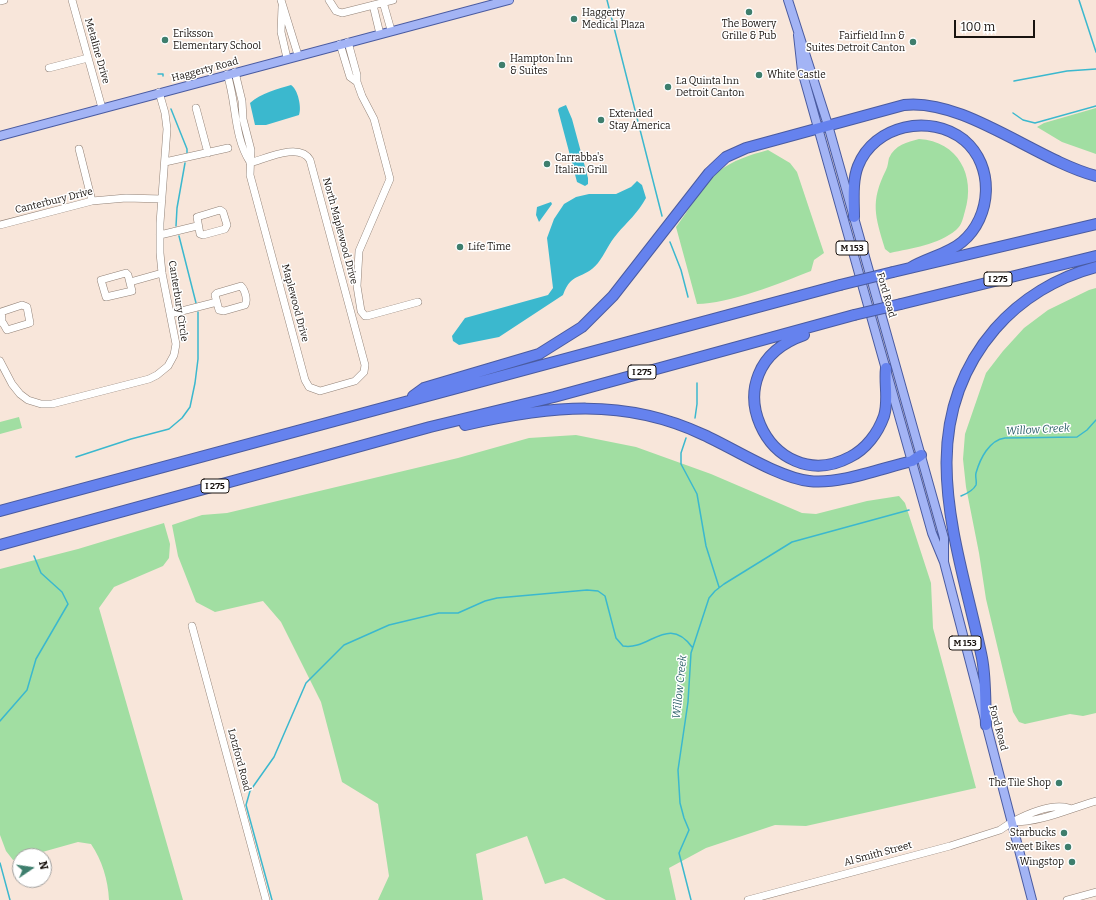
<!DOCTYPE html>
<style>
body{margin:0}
#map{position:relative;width:1096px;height:900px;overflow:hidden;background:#f8e6da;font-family:Bitter,serif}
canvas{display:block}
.north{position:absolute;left:12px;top:848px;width:40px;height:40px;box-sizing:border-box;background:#fff;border:1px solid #a3a19f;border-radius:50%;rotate:77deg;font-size:11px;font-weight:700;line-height:16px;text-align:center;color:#19130f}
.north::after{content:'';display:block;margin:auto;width:14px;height:18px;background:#3e7e6d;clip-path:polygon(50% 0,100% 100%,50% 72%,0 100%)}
.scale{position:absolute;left:954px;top:20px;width:81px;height:18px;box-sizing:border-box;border:2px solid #19130f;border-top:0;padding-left:5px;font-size:12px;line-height:14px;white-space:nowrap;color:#19130f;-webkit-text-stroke:3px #fff;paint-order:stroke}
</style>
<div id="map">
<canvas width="1096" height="900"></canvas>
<div class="north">N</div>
<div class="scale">100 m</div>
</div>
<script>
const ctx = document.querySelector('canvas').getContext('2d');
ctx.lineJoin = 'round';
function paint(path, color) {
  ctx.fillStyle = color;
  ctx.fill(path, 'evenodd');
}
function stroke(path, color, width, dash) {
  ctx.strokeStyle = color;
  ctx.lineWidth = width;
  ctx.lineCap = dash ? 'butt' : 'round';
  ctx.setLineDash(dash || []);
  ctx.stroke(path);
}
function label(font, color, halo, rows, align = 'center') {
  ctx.font = font + ' Bitter,serif';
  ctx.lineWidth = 3;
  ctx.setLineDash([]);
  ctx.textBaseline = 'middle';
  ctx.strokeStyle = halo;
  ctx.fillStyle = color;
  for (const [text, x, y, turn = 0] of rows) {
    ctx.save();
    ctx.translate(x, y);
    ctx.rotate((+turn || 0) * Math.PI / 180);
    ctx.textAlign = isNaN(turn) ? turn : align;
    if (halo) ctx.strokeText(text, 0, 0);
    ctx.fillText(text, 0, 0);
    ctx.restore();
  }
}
const green = new Path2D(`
 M1096 108V154L1062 142 1037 127 1044 123Z
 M919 139C958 141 976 176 965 211 963 218 962 225 956 230 938 245 912 248 890 253L885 249C875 216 870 202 886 170 888 166 888 162 889 158 895 145 907 142 919 139Z
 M768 150 790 163 797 172 824 253 814 260 811 271C781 283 728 304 697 304L676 227C687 213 705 182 718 172 733 160 750 155 768 150Z
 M1096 288V713L1083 716 1070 714 1025 724 1019 722 1013 712 986 599 979 553 966 487 963 459 965 434 986 373 1003 351 1024 328 1048 310 1089 290Z
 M19 417 22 428 0 434V422Z
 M576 435 636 447 711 474 802 513 816 514 867 501 899 496 905 503 931 583 933 628 976 788 806 826 775 825 706 848 669 868 676 900H606L564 878 545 884 527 836 476 854 483 900H378L389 876 378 804 342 782 321 702 281 622 263 601 215 612 196 602 178 556 172 525 202 515 227 513 458 458 529 438Z
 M164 523 170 544 169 558 163 566 114 587 99 608 183 900H109C108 880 102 860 91 844L78 842 28 856H20V858L13 860 6 851 0 835V569L78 549Z`);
const water = new Path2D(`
 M291 85C298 89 302 108 299 115L266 125H255L250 103C261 93 278 89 291 85Z
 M566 105 572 119 588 178V184L585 186 577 182 558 110 559 108Z
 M637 181 642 185 646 198C638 213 627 222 617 234 609 243 605 254 598 263 583 281 572 270 563 295L499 337 459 345 453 341 452 336 465 318 548 295 553 288 547 238 554 219 564 204 576 197 589 194H616L631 187Z
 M551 202 552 204 539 222 536 215 537 207Z`);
const stream = new Path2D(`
 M607 0 662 216
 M1079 0 1096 52
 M158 74H163V76
 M1014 81 1067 71 1096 69
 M171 109 187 149V153
 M1013 113 1023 120 1035 123 1096 106
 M176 226 177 208 185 163
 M179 236 196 303
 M670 242 681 270 688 297
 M695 418 697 404V383
 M686 438 681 453V464L697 494 706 546 719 587
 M76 457 131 439 169 429 182 418 190 407 195 383 198 359V312
 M961 496C966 494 973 491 976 485 977 481 975 477 976 473 980 459 989 440 1005 438L1077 437 1087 430 1096 420
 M0 721 27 690 36 659 68 604 62 592 41 573 34 556
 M0 863 10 900
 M272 900 246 805 250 791 274 757 306 683 344 645 389 625 439 613H458L485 601 497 598 587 590 598 591 605 596 616 638 623 646C649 651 668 614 692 647
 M691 900 679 853 689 830 684 818 680 803 678 770 688 702 691 653 709 598 715 591 724 584 792 542 909 510`);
const minor = new Path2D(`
 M72 0 102 108
 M281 0 298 55
 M329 0 336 11 342 13 393 0
 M0 1 4 0
 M383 2 391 30
 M373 5 380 34
 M282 7 281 32 287 58
 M348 42 357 75V82L362 96 374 119 390 179 359 251 357 286 361 311 365 316H367L418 302
 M340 44 350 77 357 82
 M49 68 88 58
 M235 72 242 101 243 119 251 150 250 175 305 380 309 387 320 391 355 381 364 372 365 365 310 160C300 142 267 158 250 163
 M227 74C237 104 233 135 250 162
 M196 108 208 153
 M79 149 92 201
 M165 162 228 148
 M220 210 223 212 227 225 225 229 203 235 200 234 197 217Z
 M0 225 92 201 126 198 162 199
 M160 235 197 226
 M126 273 128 275 132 291 106 297 101 280Z
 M130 282 162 273
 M241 286C245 290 248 300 245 305L224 311 219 310 215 295 217 293Z
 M22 305 27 307 30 323 7 330 3 323 0 322 2 319 1 312Z
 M170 314 217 302
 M0 361 12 384 20 394 28 400 41 404H52L149 379 157 375 168 366 174 355 176 344 162 273 160 253V223L167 129 165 113 159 92
 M192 626 266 900
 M1069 808C1052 803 1027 814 1012 822 1042 822 1068 809 1096 801
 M748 900 950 846 1000 830 1012 822
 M1067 900 1096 892`);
const major = new Path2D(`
 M788 0 828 125 944 538V561
 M798 35 802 71 932 533 944 562 1032 900
 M0 136 509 0`);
const highway = new Path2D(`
 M854 217C854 201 852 181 858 166 874 125 930 113 964 140 995 166 992 217 962 242 948 254 926 258 910 268
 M893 272 1096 224
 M901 304 1096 256
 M804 335C706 369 770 500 850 457 866 449 878 433 884 416 889 400 884 384 886 368
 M413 396 424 388 539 354 582 327 613 296 709 173 726 157 746 148 904 105C964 98 1036 160 1096 176
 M465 425C549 406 624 397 704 435 733 448 779 478 809 481 839 485 882 468 912 461L921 455
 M0 511 840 285
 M0 545 430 427 554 397 854 315
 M986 725C985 703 986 679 982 658 959 546 909 429 995 329 1021 299 1057 277 1096 267`);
const highwayBridge = new Path2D(`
 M840 285 893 272
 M854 315 901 304`);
const markers = [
 [749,12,4,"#3e7e6d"],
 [574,19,4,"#3e7e6d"],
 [165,40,4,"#3e7e6d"],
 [913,42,4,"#3e7e6d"],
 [502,65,4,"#3e7e6d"],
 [759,75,4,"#3e7e6d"],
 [668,87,4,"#3e7e6d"],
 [601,120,4,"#3e7e6d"],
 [547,164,4,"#3e7e6d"],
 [460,247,4,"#3e7e6d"],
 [1059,783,4,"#3e7e6d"],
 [1064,833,4,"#3e7e6d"],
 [1068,847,4,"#3e7e6d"],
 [1072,862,4,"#3e7e6d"]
];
const shields = [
 [852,248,32],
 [998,279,28],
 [642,372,28],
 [215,486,28],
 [965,643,32]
];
const shieldNames = [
 ["M 153",852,248],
 ["I 275",998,279],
 ["I 275",642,372],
 ["I 275",215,486],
 ["M 153",965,643]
];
const poiNames = [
 ["Haggerty",582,13],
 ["Medical Plaza",582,25],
 ["The Bowery",749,24,"center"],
 ["Grille & Pub",749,36,"center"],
 ["Eriksson",173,34],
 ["Elementary School",173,46],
 ["Fairfield Inn &",905,36,"right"],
 ["Suites Detroit Canton",905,48,"right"],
 ["Hampton Inn",510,59],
 ["& Suites",510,71],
 ["White Castle",767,75],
 ["La Quinta Inn",676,81],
 ["Detroit Canton",676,93],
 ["Extended",609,114],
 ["Stay America",609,126],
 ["Carrabba's",555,158],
 ["Italian Grill",555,170],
 ["Life Time",468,247],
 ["The Tile Shop",1051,783,"right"],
 ["Starbucks",1056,833,"right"],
 ["Sweet Bikes",1060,847,"right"],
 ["Wingstop",1064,862,"right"]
];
const streetNames = [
 ["Metaline Drive",97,51,74],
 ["Haggerty Road",205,70,-15],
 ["Canterbury Drive",54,201,-14],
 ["North Maplewood Drive",340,231,75],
 ["Ford Road",886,295,74],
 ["Canterbury Circle",178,301,81],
 ["Maplewood Drive",295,303,75],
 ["Ford Road",998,728,75],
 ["Lotzford Road",239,760,75],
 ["Al Smith Street",878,854,-15]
];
const waterNames = [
 ["Willow Creek",1038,430,-3],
 ["Willow Creek",680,687,-84]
];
paint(green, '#a1dea2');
paint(water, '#3bb8ce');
stroke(stream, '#3bb8ce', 1.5);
stroke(minor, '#928277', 8);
stroke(major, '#4a5ba0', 10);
stroke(highway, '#4a5ba0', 12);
stroke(minor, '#fff', 7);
stroke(major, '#a3b4f5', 8);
stroke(highway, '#6582ee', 10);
stroke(highwayBridge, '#4a5ba0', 12, []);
stroke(highwayBridge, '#6582ee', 10);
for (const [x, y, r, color] of markers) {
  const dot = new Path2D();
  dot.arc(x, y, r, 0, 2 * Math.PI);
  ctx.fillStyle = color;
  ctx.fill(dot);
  stroke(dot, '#fff', 1.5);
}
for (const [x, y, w] of shields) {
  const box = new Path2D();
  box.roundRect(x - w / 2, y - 7, w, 14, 3);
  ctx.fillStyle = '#fff';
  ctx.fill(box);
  stroke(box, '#19130f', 1);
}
label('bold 9px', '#19130f', null, shieldNames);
label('10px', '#19130f', '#fff', poiNames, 'left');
label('10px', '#19130f', '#fff', streetNames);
label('italic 11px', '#2c5f69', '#fff', waterNames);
</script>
